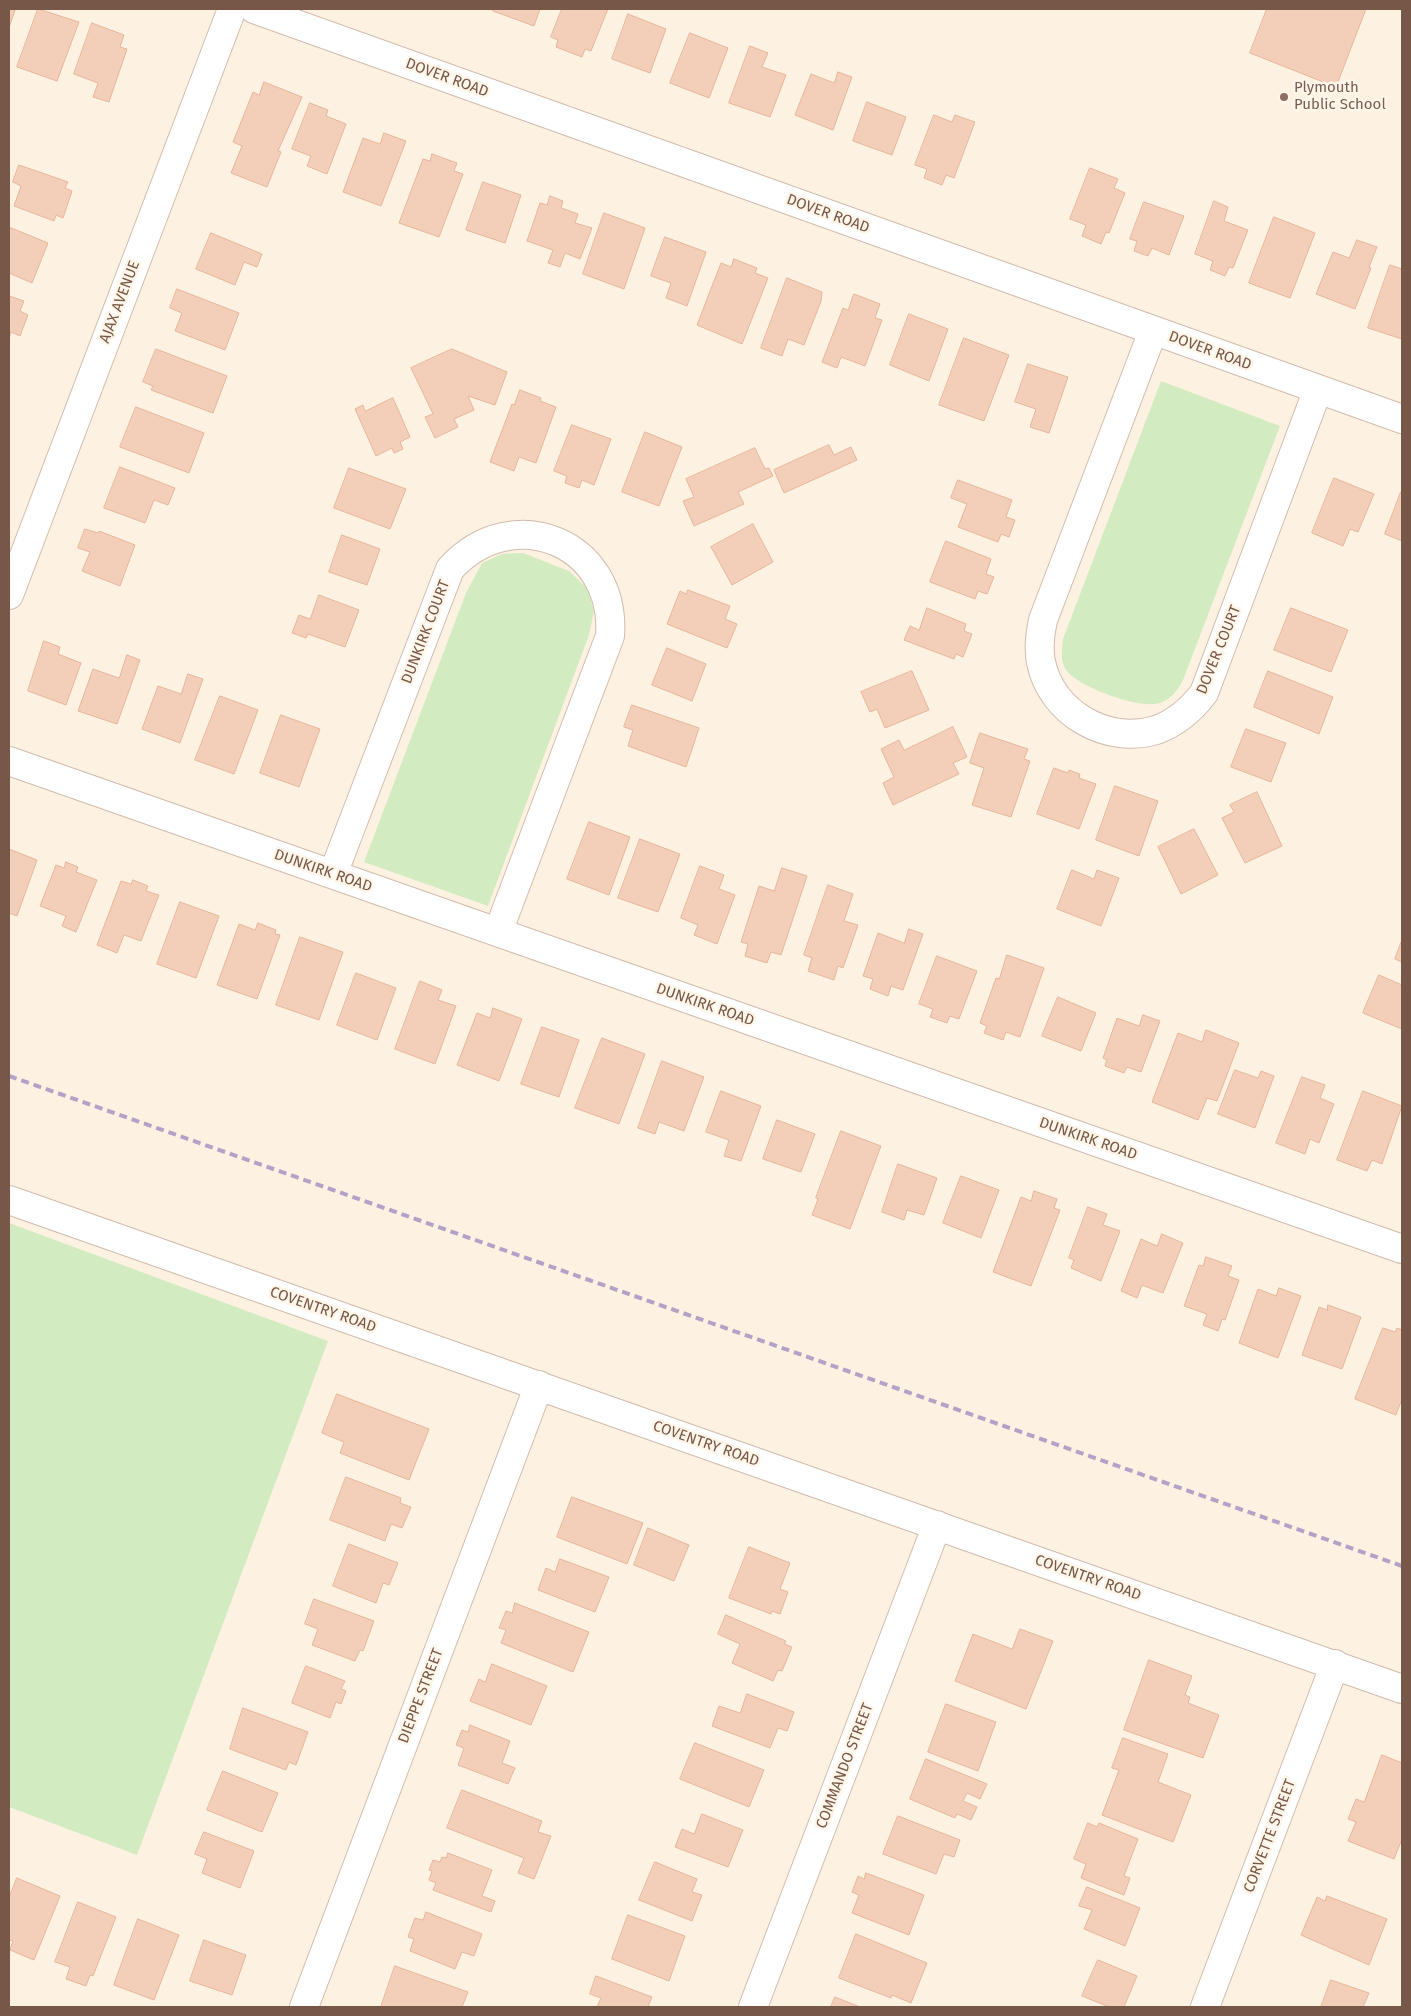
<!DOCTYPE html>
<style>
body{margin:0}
#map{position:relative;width:1411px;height:2016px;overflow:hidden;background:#fdf2e2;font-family:"Fira Sans",sans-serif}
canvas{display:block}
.frame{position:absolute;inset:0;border:10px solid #765748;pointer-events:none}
</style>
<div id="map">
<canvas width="1411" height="2016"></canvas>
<div class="frame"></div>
</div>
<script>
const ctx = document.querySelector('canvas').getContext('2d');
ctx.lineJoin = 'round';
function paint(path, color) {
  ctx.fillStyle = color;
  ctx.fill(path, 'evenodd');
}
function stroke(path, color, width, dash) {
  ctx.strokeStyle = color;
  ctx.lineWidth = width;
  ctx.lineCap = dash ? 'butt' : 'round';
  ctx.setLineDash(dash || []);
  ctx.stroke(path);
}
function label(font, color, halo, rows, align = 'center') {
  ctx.font = font + ' "Fira Sans",sans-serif';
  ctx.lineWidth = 5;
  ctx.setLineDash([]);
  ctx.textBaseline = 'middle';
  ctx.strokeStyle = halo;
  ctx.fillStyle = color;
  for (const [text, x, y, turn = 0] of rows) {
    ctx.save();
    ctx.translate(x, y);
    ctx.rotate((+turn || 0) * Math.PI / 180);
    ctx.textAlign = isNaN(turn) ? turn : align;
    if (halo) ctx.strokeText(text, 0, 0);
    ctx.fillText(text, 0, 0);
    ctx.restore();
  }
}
const green = new Path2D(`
 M1161 381 1280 426 1183 680C1177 692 1169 702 1155 704 1135 707 1078 687 1066 670 1060 661 1062 649 1063 639Z
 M523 553 569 571 588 589 594 611 589 635 488 906 364 862 466 593 482 563 502 554Z
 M9 1223 328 1341 137 1855 9 1807Z`);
const building = new Path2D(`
 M9 9 15 10 9 28Z
 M38 9 79 22 57 81 17 67Z
 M494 9H540L534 26 493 11Z
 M562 9H608L591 51 585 49 582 57 556 47 558 40 551 37Z
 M1267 9H1366L1336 87 1250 53Z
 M628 14 666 29 650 73 612 59Z
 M92 23 124 35 120 47 127 49 109 102 93 97 98 83 74 74Z
 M690 33 728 48 709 98 670 83Z
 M750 46 768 53 762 67 786 75 770 117 729 103Z
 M838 72 852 77 833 130 795 115 811 74 834 83Z
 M264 82 302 97 278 151 281 152 267 187 231 173 242 146 233 142 253 92 259 95Z
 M867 102 906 117 892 155 853 141Z
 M310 103 328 110 326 116 346 124 327 174 307 166 311 156 292 149Z
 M934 115 952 122 955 115 975 122 954 178 946 175 942 185 924 178 927 169 915 165Z
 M384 133 406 141 381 206 343 192 363 138 380 144Z
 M432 154 457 163 454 171 463 174 439 237 399 223 423 159 430 161Z
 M19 165 68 182 65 188 72 191 63 218 56 215 54 221 14 206 21 186 13 182Z
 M1090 168 1118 179 1114 188 1125 193 1109 233 1106 232 1101 244 1082 236 1086 225 1070 219Z
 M483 182 521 195 505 243 466 230Z
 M550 196 563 201 561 208 578 214 575 223 592 228 580 259 565 253 560 267 548 263 553 250 527 241 540 203 547 205Z
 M1214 201 1228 207 1224 221 1248 230 1233 268 1229 267 1225 276 1210 270 1213 261 1195 254Z
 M1144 202 1184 216 1169 255 1152 248 1148 256 1134 251 1137 241 1130 239Z
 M604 213 645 228 624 289 583 274Z
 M1274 217 1315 233 1290 298 1249 283Z
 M9 227 48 243 32 283 9 273Z
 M211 233 262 254 257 267 244 262 235 285 196 269Z
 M665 237 706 252 687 306 666 298 671 283 651 276Z
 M1357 240 1377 247 1369 267 1371 268 1355 309 1316 294 1333 252 1349 258Z
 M734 259 757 268 755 273 768 278 742 344 697 325 721 263 731 267Z
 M1390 265 1402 269V339L1368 328Z
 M787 278 822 292 821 301 804 345 788 339 782 356 761 348Z
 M177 289 239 313 225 350 175 331 182 313 170 308Z
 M854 294 880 304 875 318 882 320 865 366 841 357 837 368 822 362 843 308 848 310Z
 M9 296 24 301 20 311 28 315 20 336 11 332 9 339Z
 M909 314 948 329 929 381 890 365Z
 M964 338 1009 355 984 421 939 405Z
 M156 349 227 376 213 413 151 390 153 386 143 382Z
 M452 349 507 372 495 405 468 396 474 410 454 419 458 427 435 438 425 417 433 414 411 368Z
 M1028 364 1068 377 1049 433 1030 427 1036 409 1015 402Z
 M520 390 541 398 540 401 556 407 536 463 519 457 514 471 490 462 512 404 514 405Z
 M393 398 410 437 400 442 403 449 394 453 392 448 376 456 355 409 363 405 365 411Z
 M136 407 204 433 189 473 120 447Z
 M572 425 611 439 594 485 582 480 579 488 565 483 567 476 554 471Z
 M645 432 682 447 659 506 622 492Z
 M829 445 834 455 851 447 857 460 784 493 774 470Z
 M755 448 765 469 769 468 773 476 738 492 744 504 694 526 683 501 694 497 686 479Z
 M120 467 175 488 168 505 154 500 145 523 104 508Z
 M349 468 406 489 390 529 334 508Z
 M1334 478 1374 494 1358 532 1350 529 1343 546 1312 533Z
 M958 480 1012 500 1006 517 1015 520 1009 537 1001 534 998 542 958 527 967 504 951 498Z
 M1401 492H1402V541L1385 534Z
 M753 524 773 562 732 585 711 547Z
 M85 529 98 533 99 531 135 545 120 586 82 571 90 552 78 548Z
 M342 535 380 549 367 585 329 572Z
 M946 541 991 559 986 574 994 577 987 594 978 591 975 599 930 582Z
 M688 590 730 606 725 619 737 624 727 648 667 624 680 591 686 594Z
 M319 595 359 610 345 647 308 634 306 638 292 633 299 615 310 619Z
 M927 608 966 624 964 631 972 634 963 657 956 654 954 659 904 640 910 626 919 630Z
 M1291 608 1348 630 1331 672 1274 650Z
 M44 641 60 647 58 654 81 663 66 705 28 691Z
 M667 648 706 664 692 701 652 685Z
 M127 655 140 660 117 724 78 711 93 669 119 678Z
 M912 671 929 710 885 728 877 709 870 712 861 692Z
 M1268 671 1333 697 1319 734 1254 707Z
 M188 674 203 679 180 743 142 729 158 686 181 694Z
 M220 696 258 710 234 774 195 760Z
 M632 705 699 728 686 767 628 746 633 730 624 727Z
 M281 715 320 729 299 787 260 773Z
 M953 727 967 757 953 763 959 774 893 805 883 783 894 777 881 749 899 740 904 750Z
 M1246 729 1286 743 1271 782 1231 767Z
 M980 733 1028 749 1024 759 1030 761 1011 817 972 805 984 768 970 763Z
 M1054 768 1068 773 1069 770 1080 774 1079 778 1096 784 1079 829 1037 814Z
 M1115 786 1158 801 1139 856 1096 840Z
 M1257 792 1282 846 1245 863 1222 818 1234 812 1230 805Z
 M589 822 630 837 609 895 567 879Z
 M1194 829 1218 875 1181 894 1158 847Z
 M640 839 680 854 658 912 618 898Z
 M9 849 37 860 17 916 9 913Z
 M66 862 78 867 76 872 97 880 76 932 62 926 66 916 40 906 56 865 64 868Z
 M700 866 724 875 719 889 735 895 717 944 694 935 698 925 681 918Z
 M782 868 807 876 781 955 771 952 767 963 745 956 748 944 741 942 759 886 774 891Z
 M1072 870 1094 879 1097 870 1119 878 1101 926 1057 909Z
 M133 880 148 886 146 891 159 895 141 941 124 935 117 953 97 945 121 881 131 884Z
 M828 885 853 894 844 921 858 925 843 968 838 966 834 980 808 971 812 958 804 955Z
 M180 902 219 916 196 978 157 964Z
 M258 923 276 930 275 934 280 935 257 999 217 985 239 924 255 930Z
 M909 929 923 934 903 990 891 986 888 996 870 989 873 979 863 976 878 933 904 943Z
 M300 937 343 952 319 1020 276 1005Z
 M1402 940V962L1395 959Z
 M1007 955 1044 968 1020 1037 1006 1032 1003 1040 984 1033 987 1026 980 1023 996 978 999 979Z
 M937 956 977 971 959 1019 950 1016 947 1023 930 1017 933 1009 919 1004Z
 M356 973 396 988 377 1040 337 1025Z
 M1379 975 1402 985V1029L1363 1013Z
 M420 981 442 990 438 1000 456 1006 435 1064 395 1049Z
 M1058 997 1096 1013 1081 1051 1042 1036Z
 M493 1008 522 1019 499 1081 457 1065 477 1013 490 1018Z
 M1143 1015 1160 1021 1141 1072 1127 1067 1124 1073 1105 1066 1107 1060 1103 1058 1117 1018 1139 1026Z
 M542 1027 579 1040 559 1097 521 1084Z
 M1206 1030 1239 1043 1217 1101 1207 1098 1198 1120 1152 1102 1178 1033 1202 1042Z
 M602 1038 645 1054 619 1124 575 1108Z
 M662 1061 704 1077 684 1131 659 1122 655 1134 638 1128Z
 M1235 1070 1258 1078 1261 1071 1274 1076 1255 1128 1218 1114Z
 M1302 1077 1325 1085 1320 1098 1334 1104 1319 1143 1310 1139 1305 1154 1276 1143Z
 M721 1091 761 1106 741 1161 724 1156 729 1140 706 1132Z
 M1363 1091 1402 1106 1382 1164 1372 1160 1367 1171 1337 1160Z
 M777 1120 815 1134 801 1172 763 1159Z
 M841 1131 881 1146 850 1229 812 1215 818 1199 816 1198Z
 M898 1164 937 1178 924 1215 907 1210 904 1220 882 1212Z
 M961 1176 999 1190 981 1238 943 1223Z
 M1034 1191 1057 1199 1054 1208 1060 1210 1031 1286 993 1272 1021 1197 1031 1201Z
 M1088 1207 1107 1214 1103 1225 1120 1231 1101 1281 1071 1268 1074 1260 1069 1258Z
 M1162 1234 1183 1243 1163 1293 1142 1285 1137 1298 1121 1291 1141 1239 1157 1246Z
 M1206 1257 1232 1266 1228 1276 1239 1280 1225 1320 1222 1319 1218 1331 1203 1325 1207 1314 1184 1306 1199 1265 1203 1266Z
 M1279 1288 1301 1296 1278 1358 1239 1343 1258 1289 1276 1296Z
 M1328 1305 1361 1317 1342 1369 1302 1355 1319 1307 1327 1310Z
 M1383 1328 1395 1332 1397 1328 1402 1330V1399L1396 1415 1355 1399Z
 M337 1394 429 1429 409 1480 340 1453 344 1442 322 1433Z
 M346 1477 401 1498 400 1503 411 1507 402 1528 391 1524 385 1541 330 1520Z
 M572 1497 643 1523 627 1564 557 1537Z
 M648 1528 689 1545 674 1581 634 1565Z
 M349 1544 398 1563 389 1585 383 1583 376 1603 333 1586Z
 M749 1547 790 1563 780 1589 788 1592 780 1614 772 1611 771 1614 729 1598Z
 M560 1559 609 1577 595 1612 538 1590 546 1568 555 1572Z
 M314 1599 374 1621 363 1651 360 1650 355 1661 312 1645 318 1629 305 1624Z
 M515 1603 589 1632 573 1672 501 1643 506 1630 499 1628 506 1611 512 1613Z
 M726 1615 786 1641 784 1644 792 1647 782 1671 778 1670 773 1681 732 1663 740 1644 718 1634Z
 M1020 1629 1053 1641 1026 1709 955 1681 973 1634 1012 1649Z
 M1149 1660 1192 1676 1185 1695 1190 1697 1188 1703 1219 1715 1203 1758 1124 1730Z
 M492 1664 547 1686 531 1725 470 1701 479 1679 485 1682Z
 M306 1666 345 1681 341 1689 346 1691 341 1704 336 1702 330 1718 292 1703Z
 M747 1694 794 1712 787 1731 778 1728 770 1748 712 1726 719 1706 740 1713Z
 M946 1704 996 1722 978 1771 928 1752Z
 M243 1708 308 1732 296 1765 289 1762 286 1770 230 1749Z
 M470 1725 510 1741 502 1763 515 1768 508 1784 458 1765 464 1748 456 1745 462 1730 468 1732Z
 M1123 1738 1168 1754 1158 1782 1191 1795 1173 1842 1102 1815 1119 1770 1112 1768Z
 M695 1743 764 1770 749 1807 680 1779Z
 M1382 1755 1402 1763V1839L1394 1859 1348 1841 1356 1822 1348 1819 1356 1799 1364 1802Z
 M926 1759 987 1784 980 1799 967 1793 963 1801 977 1807 971 1820 957 1814 955 1818 910 1799Z
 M223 1771 278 1793 262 1832 207 1810Z
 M462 1790 542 1821 538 1832 551 1836 534 1879 518 1873 524 1858 447 1828Z
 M702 1814 743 1830 728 1867 675 1847 682 1829 694 1834Z
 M898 1816 960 1840 954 1857 944 1854 936 1874 883 1854Z
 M1088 1823 1097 1827 1099 1823 1138 1839 1124 1876 1130 1878 1124 1895 1081 1878 1086 1864 1074 1859Z
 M204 1832 254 1851 240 1888 202 1873 207 1859 195 1854Z
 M448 1853 492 1870 482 1896 495 1901 491 1912 433 1890 436 1883 429 1880 432 1871 429 1870 433 1860 440 1862 442 1857 446 1858Z
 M655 1862 697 1879 692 1892 702 1895 692 1921 639 1900Z
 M866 1873 924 1895 909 1935 852 1913 859 1895 852 1892 858 1876 864 1879Z
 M17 1878 60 1896 34 1960 10 1950 13 1941 9 1940V1898Z
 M1087 1887 1140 1908 1125 1946 1084 1929 1092 1910 1079 1906Z
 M1327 1896 1387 1919 1369 1965 1301 1935 1317 1897 1325 1901Z
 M78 1902 116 1917 93 1976 90 1975 86 1986 66 1979 70 1967 55 1962Z
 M426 1912 482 1934 474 1956 462 1952 455 1969 410 1951 414 1939 408 1937 415 1918 423 1920Z
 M628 1915 685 1936 669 1981 612 1959Z
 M138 1919 179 1935 154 2000 114 1985Z
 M856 1934 927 1963 911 2003 892 1995 891 1998 839 1978Z
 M204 1940 246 1955 232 1995 190 1981Z
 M1098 1960 1137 1976 1124 2007H1109L1082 1996Z
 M395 1966 468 1992 462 2007H381Z
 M596 1976 652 1997 648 2007H597L601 1998 590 1994Z
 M1331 1980 1369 1993 1363 2007H1321Z
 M835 1997 860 2007H831Z`);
const minor = new Path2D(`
 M254 9 1402 419
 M1153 331 1043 620C1040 634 1038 648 1041 662 1051 713 1107 745 1156 730 1176 723 1191 710 1204 693L1318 389
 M9 595 232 9
 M9 761 1402 1249
 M333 874 450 569C512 500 617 542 610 636L498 932
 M9 1200 1402 1689
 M304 2007 539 1385
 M753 2007 937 1525
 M1205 2007 1335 1664`);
const rail = new Path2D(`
 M9 1076 1402 1566`);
const markers = [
 [1284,97,5,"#8d6e63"]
];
const streetNames = [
 ["DOVER ROAD",447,78,20],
 ["DOVER ROAD",828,214,20],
 ["AJAX AVENUE",120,302,-69],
 ["DOVER ROAD",1210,351,20],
 ["DUNKIRK COURT",426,632,-69],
 ["DOVER COURT",1219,650,-68],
 ["DUNKIRK ROAD",323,871,19],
 ["DUNKIRK ROAD",705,1005,19],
 ["DUNKIRK ROAD",1088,1139,19],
 ["COVENTRY ROAD",323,1310,19],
 ["COVENTRY ROAD",706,1444,19],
 ["COVENTRY ROAD",1088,1578,19],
 ["DIEPPE STREET",421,1696,-69],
 ["COMMANDO STREET",845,1766,-69],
 ["CORVETTE STREET",1270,1836,-69]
];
const educationNames = [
 ["Plymouth",1294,88],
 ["Public School",1294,105]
];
paint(green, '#d3ebc0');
paint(building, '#f3cfb9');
stroke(building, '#e7b499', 1);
stroke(minor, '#d1bbac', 30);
stroke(minor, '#fff', 28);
stroke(rail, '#b4a1c7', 4, [8, 5]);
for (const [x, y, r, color] of markers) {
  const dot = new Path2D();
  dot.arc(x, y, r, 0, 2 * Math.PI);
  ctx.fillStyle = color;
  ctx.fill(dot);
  stroke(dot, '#fff6e9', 2);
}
label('15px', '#765748', '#fff6e9', streetNames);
label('15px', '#785e54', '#fff6e9', educationNames, 'left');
</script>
